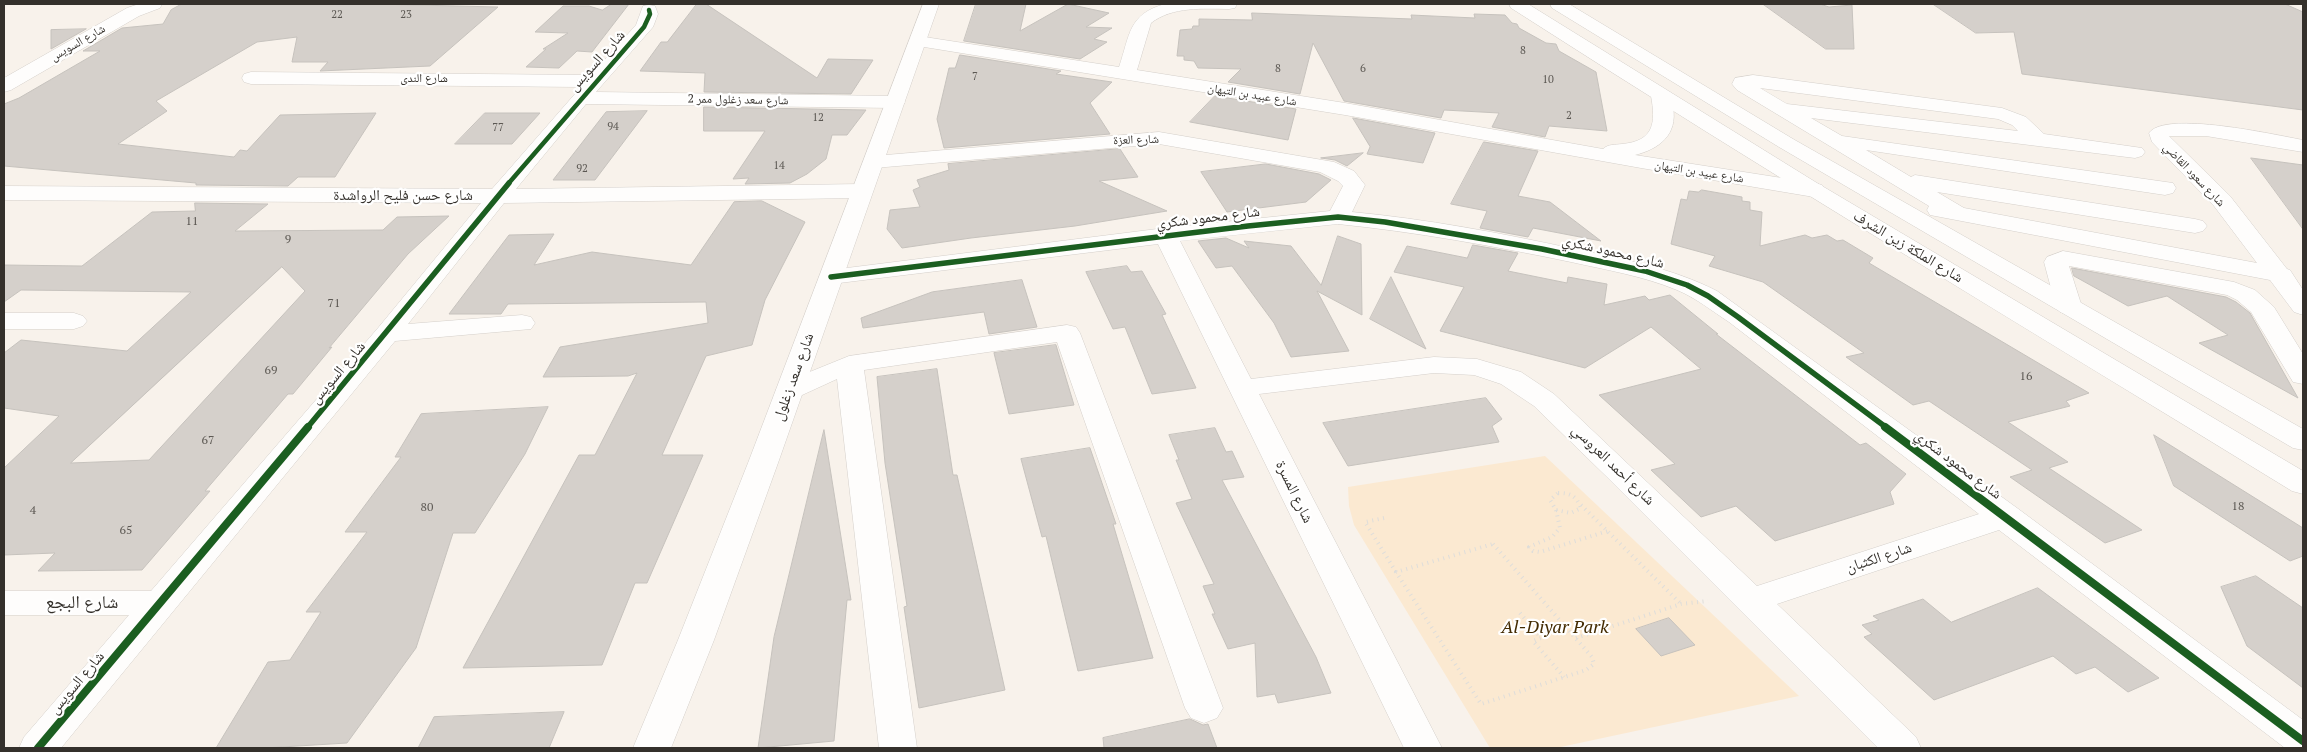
<!DOCTYPE html>
<meta charset="utf-8">
<style>
body{margin:0}
#map{position:relative;width:2307px;height:752px;overflow:hidden;background:#f8f2eb;font-family:"PT Serif",serif}
canvas{display:block}
.frame{position:absolute;inset:0;border:5px solid #34302b;pointer-events:none}
</style>
<div id="map">
<canvas width="2307" height="752"></canvas>
<div class="frame"></div>
</div>
<script>
const ctx = document.querySelector('canvas').getContext('2d');
ctx.lineJoin = 'round';
function paint(path, color) {
  ctx.fillStyle = color;
  ctx.fill(path, 'evenodd');
}
function stroke(path, color, width, dash) {
  ctx.strokeStyle = color;
  ctx.lineWidth = width;
  ctx.lineCap = dash ? 'butt' : 'round';
  ctx.setLineDash(dash || []);
  ctx.stroke(path);
}
function label(font, color, halo, rows, align = 'center') {
  ctx.font = font + ' "PT Serif","Noto Naskh Arabic",serif';
  ctx.lineWidth = 4.5;
  ctx.setLineDash([]);
  ctx.textBaseline = 'middle';
  ctx.strokeStyle = halo;
  ctx.fillStyle = color;
  for (const [text, x, y, turn = 0] of rows) {
    ctx.save();
    ctx.translate(x, y);
    ctx.rotate((+turn || 0) * Math.PI / 180);
    ctx.textAlign = isNaN(turn) ? turn : align;
    if (halo) ctx.strokeText(text, 0, 0);
    ctx.fillText(text, 0, 0);
    ctx.restore();
  }
}
const green = new Path2D(`
 M1545 456 1799 696 1556 748H1490L1354 525 1349 506 1348 487Z`);
const building = new Path2D(`
 M182 4H375L498 7 430 66 320 71 328 62H292L297 37 257 42 156 101 167 111 118 144 234 157 240 150 247 151 280 115 376 113 335 177H298L288 186 196 185V183L4 166V104L19 98 100 51H83L122 28 163 24 171 10Z
 M612 4H629L592 52 577 51 559 68 526 67 546 49H543L568 33 535 32 563 6H589L602 10Z
 M697 4H706L817 78 828 59 873 60 851 94 704 92 705 73 640 71 661 42H667Z
 M976 4H1026L1020 31 1068 4 1109 13 1086 27 1112 28 1094 39 1107 42 1080 59 964 41Z
 M1763 4H1820L1829 7 1852 5 1854 49H1826Z
 M1933 4H2285L2303 12V110L2022 74 2014 32 1976 33Z
 M1252 13 1412 19 1411 15 1475 18 1474 14 1505 15 1512 23 1517 24 1519 28 1546 43 1556 44 1559 51 1596 72 1607 131 1549 126 1545 137 1492 127 1499 113 1444 110 1441 118 1344 101 1313 43 1300 94 1228 82 1241 69 1198 68 1194 61 1184 60V56H1177L1180 30 1192 29 1193 26H1199V19L1252 20Z
 M86 29 51 49V30Z
 M960 55 1061 71 1056 74 1112 82 1090 103 1110 134 944 148 937 119 949 68H955Z
 M1215 96 1296 109 1288 140 1190 122Z
 M704 107 866 110 847 135H832L826 159 807 174 790 183 745 184 749 178 733 179 765 131H704Z
 M647 111 595 180H553L606 112Z
 M485 113H540L512 144H455Z
 M1353 118 1435 133 1423 163 1367 154 1370 147Z
 M1484 142 1538 151 1518 196 1550 202 1601 241 1533 228 1528 237 1480 228 1487 211 1451 204Z
 M1120 149 1138 177 1099 181 1167 211 1075 226 971 238 902 248 887 229 890 210 920 207 913 190 920 187 917 180 949 170 948 164Z
 M1363 153 1347 166 1335 160 1321 158Z
 M2251 158 2303 165V229Z
 M1266 164 1319 174 1331 180 1306 202 1227 212 1201 172Z
 M1702 190 1742 197V201L1750 202V210L1762 212 1760 246 1805 235 1812 238 1827 235 1837 241 1843 240 1873 258 1869 263 2089 393 2066 401 2070 406 2008 422 2068 462 2049 468 2142 530 2105 543 2010 477 2032 470 1929 401 1913 405 1846 357 1864 353 1763 282 1709 266 1715 256 1671 244 1681 199 1687 200 1689 191 1698 192Z
 M762 201 805 222 765 300 752 345 706 356 662 455H703L647 583H635L602 665 463 668 579 455H595L637 373 628 376 543 377 560 347 708 323 706 302 508 304 501 314H449L509 235 554 234 534 265 592 252 691 265 734 202Z
 M195 203 268 204 235 231 383 230 397 217 449 216 408 254 329 348 332 347 293 394H288L205 491H210L142 570 38 571 55 553 4 555V468L59 416 4 408V353L21 340 127 351 191 292 21 290 4 302V265L82 266 152 212 195 211ZM282 267 305 291 149 460 71 463Z
 M1338 236 1361 244 1362 315 1317 291 1349 351 1291 357 1274 323 1232 266 1216 268 1198 241 1226 238 1249 248 1244 241 1291 246 1321 285Z
 M1473 245 1518 253 1508 271 1567 283 1568 277 1607 284 1604 305 1645 296 1649 300 1670 295 1718 334H1716L1860 445 1866 443 1906 474 1890 492 1894 504 1775 541 1736 506 1701 517 1651 470 1675 464 1599 395 1701 369 1651 327 1585 368 1440 331 1464 287 1394 272 1407 246 1467 258Z
 M1127 266 1131 272 1142 271 1166 314 1162 315 1196 388 1152 394 1125 327 1113 329 1086 272Z
 M2072 268 2226 297 2236 302 2250 313 2298 398 2199 343 2228 335 2167 296 2128 306 2074 276Z
 M1391 277 1426 349 1370 319Z
 M1022 280 1037 327 989 334 984 312 863 328 861 318 932 292Z
 M1056 345 1074 405 1009 414 994 353Z
 M937 369 953 475H957L1005 690 919 708 904 607 907 606 885 463 877 377Z
 M1486 398 1502 419 1492 426 1499 442 1348 466 1323 423Z
 M548 407 525 454 475 533H453L416 648 347 743 265 748H216L268 662 290 660 321 612H306L367 532H345L401 457H395L421 414Z
 M1215 428 1226 452 1232 451 1244 477 1222 480 1316 657 1331 693 1278 703 1275 694 1257 697 1255 643 1228 649 1212 614H1215L1203 586 1214 584 1176 503 1192 499 1176 460H1179L1169 435Z
 M824 430 851 600H847L834 741 758 748 774 637Z
 M2154 435 2303 528V556L2290 561 2174 486Z
 M1090 448 1116 524H1113L1153 658 1078 671 1046 536 1042 537 1021 459Z
 M2256 576 2303 608V688L2247 646 2221 587Z
 M2038 588 2159 678 2128 692 2095 667 2076 674 2053 656 1934 700 1864 637 1872 634 1862 625 1879 620 1873 616 1923 599 1951 622Z
 M1669 618 1695 645 1661 656 1636 629Z
 M564 712 549 748H418L434 717Z
 M1190 719 1203 725 1208 724 1217 748H1104L1103 738Z`);
const path = new Path2D(`
 M1558 493C1571 493 1576 496 1581 508L1571 513 1556 510 1550 500Z
 M1581 505 1681 604
 M1556 510 1560 528 1552 537 1529 547 1533 551 1540 552 1608 531
 M1384 518 1365 522 1396 572
 M1493 544 1592 657 1594 664 1586 670 1481 704 1396 572Z
 M1520 613 1541 638 1533 641 1564 677
 M1576 638 1681 604 1708 601`);
const minor = new Path2D(`
 M139 4H162L160 8 139 16 11 90 4 92V78L127 8Z
 M1165 4H1237L1235 8 1229 9C1203 9 1173 6 1151 23L1137 70 1345 103 1603 149C1608 144 1615 145 1622 144 1654 141 1656 123 1651 96L1654 92 1661 90 1668 92C1671 97 1672 101 1673 107 1678 135 1659 149 1635 155L1814 183 1822 185 1825 190 1822 195 1814 197 1641 168 1345 115 918 46 912 45 909 41 912 37 918 36 1119 67C1130 35 1128 14 1165 4Z
 M649 5 655 6 658 14 653 27 596 92 895 96 902 98 905 102 902 106 895 108 586 104 516 189 862 184 870 186 873 191 870 196 862 198 504 203 408 324 522 315 531 317 535 323 531 329 395 341 61 748H19L24 737 129 615H4V591H151L378 328 481 203 4 200V186L492 189 581 87 251 84 244 82 242 78 244 74 251 72 591 75 636 25 643 6Z
 M1753 75 2002 108 2026 117 2044 134 2142 148 2145 152 2142 156 2135 158 1811 118 1842 136 2173 183 2176 188 2173 193 2165 195 1866 150 1911 177 1915 175 2195 219 2203 221 2207 226 2203 231 2195 233 1937 192 1964 208 2257 263 2214 206 2152 142 2149 133C2165 110 2276 135 2303 140V152L2206 136H2169L2230 196 2287 269 2290 270 2303 290V315L2294 312 2270 280 1930 215 1927 210 1929 206 1737 90 1732 84 1735 78ZM1760 88 1998 119 2012 125 2018 131 1787 104Z
 M1159 132 1334 162 1354 171 1365 185 1352 212C1426 219 1501 233 1574 249 1623 259 1672 268 1717 291L2017 508 2303 720V748H2285L1999 530 1777 604 1916 737 1921 748H1878L1607 477 1534 406 1501 384 1474 375 1434 373 1259 394 1442 748H1404L1158 244 831 284 822 282 819 277 822 272 831 270 1165 228 1330 211 1343 186 1338 181 1320 172 1159 144 874 168 866 167 863 162 866 157 874 156ZM1338 224C1416 232 1494 246 1571 262 1607 270 1643 276 1677 290 1696 298 1712 311 1729 322L1979 514 1757 586 1554 394 1521 372 1477 359 1434 357 1251 379 1180 241Z
 M2063 251 2234 282 2255 290 2274 307 2303 354V384L2293 382 2251 312 2237 300 2227 295 2069 266 2082 307 2078 312 2069 315 2060 312 2056 307 2044 262 2047 257Z
 M4 313H74L83 316 87 321 83 326 74 329H4Z
 M1067 325 1076 327 1080 333 1223 708 1217 718 1204 723 1191 718 1185 708 1057 342 864 370 917 748H879L837 379 800 396 790 398 780 396 776 390 780 384 849 356Z`);
const major = new Path2D(`
 M923 4H939L778 463 714 640 671 748H633L678 640 748 463Z
 M1509 4H1528L1817 183 2303 471V494L2292 491C2031 331 1769 174 1511 8Z
 M1550 4H1569L1793 139 2303 429V450L2293 448 1779 147 1552 8Z`);
const cyclewayFar2 = new Path2D(`
 M508 184 644 27 650 14 649 10`);
const cyclewayFar1 = new Path2D(`
 M831 277 1248 226 1338 217 1385 222 1542 249 1645 271 1687 285 1708 296 1738 317 1887 428
 M307 428 509 183`);
const cycleway = new Path2D(`
 M1885 427 2303 741
 M38 748 308 427`);
const farNumbernames = [
 ["22",337,15],
 ["23",406,15],
 ["8",1523,51],
 ["8",1278,69],
 ["6",1363,69],
 ["7",975,77],
 ["10",1548,80],
 ["2",1569,116],
 ["12",818,118],
 ["94",613,127],
 ["77",498,128],
 ["14",779,166],
 ["92",582,169]
];
const farStreetnames = [
 ["شارع السويس",78,43,-30],
 ["شارع الندى",424,79],
 ["شارع عبيد بن التيهان",1252,95,9],
 ["شارع سعد زغلول ممر 2",738,100,1],
 ["شارع العزة",1136,140,-2],
 ["شارع عبيد بن التيهان",1699,172,9],
 ["شارع سعود القاضي",2194,175,46]
];
const numberNames = [
 ["11",192,222],
 ["9",288,240],
 ["71",334,304],
 ["69",271,371],
 ["16",2026,377],
 ["67",208,441],
 ["18",2238,507],
 ["80",427,508],
 ["4",33,511],
 ["65",126,531]
];
const streetNames = [
 ["شارع السويس",597,61,-48],
 ["شارع حسن فليح الرواشدة",403,196],
 ["شارع محمود شكري",1208,218,-7],
 ["شارع الملكة زين الشرف",1908,247,31],
 ["شارع محمود شكري",1613,252,13],
 ["شارع السويس",338,373,-50],
 ["شارع سعد زغلول",794,377,-70],
 ["شارع أحمد العروسي",1613,465,44],
 ["شارع محمود شكري",1958,465,37],
 ["شارع المسرة",1294,492,64],
 ["شارع الكثبان",1879,558,-18],
 ["شارع السويس",77,683,-50]
];
const nearStreetnames = [
 ["شارع البجع",82,603]
];
const nearParknames = [
 ["Al-Diyar Park",1555,628]
];
paint(green, '#fbe9d1');
paint(building, '#d5d0cb');
stroke(building, '#c6c2bd', 1);
stroke(minor, '#d4cfca', 1);
stroke(major, '#d4cfca', 1);
stroke(path, '#deddda', 4, [1, 4.5]);
paint(minor, '#fefdfc');
paint(major, '#fefdfc');
stroke(cyclewayFar2, '#1b5e20', 4.5);
stroke(cyclewayFar1, '#1b5e20', 5.5);
stroke(cycleway, '#1b5e20', 8);
label('11px', '#5c5853', null, farNumbernames);
label('12px', '#34302b', '#fff', farStreetnames);
label('12px', '#5c5853', null, numberNames);
label('15px', '#34302b', '#fff', streetNames);
label('18px', '#34302b', '#fff', nearStreetnames);
label('italic 18px', '#432b02', '#fff', nearParknames);
</script>
